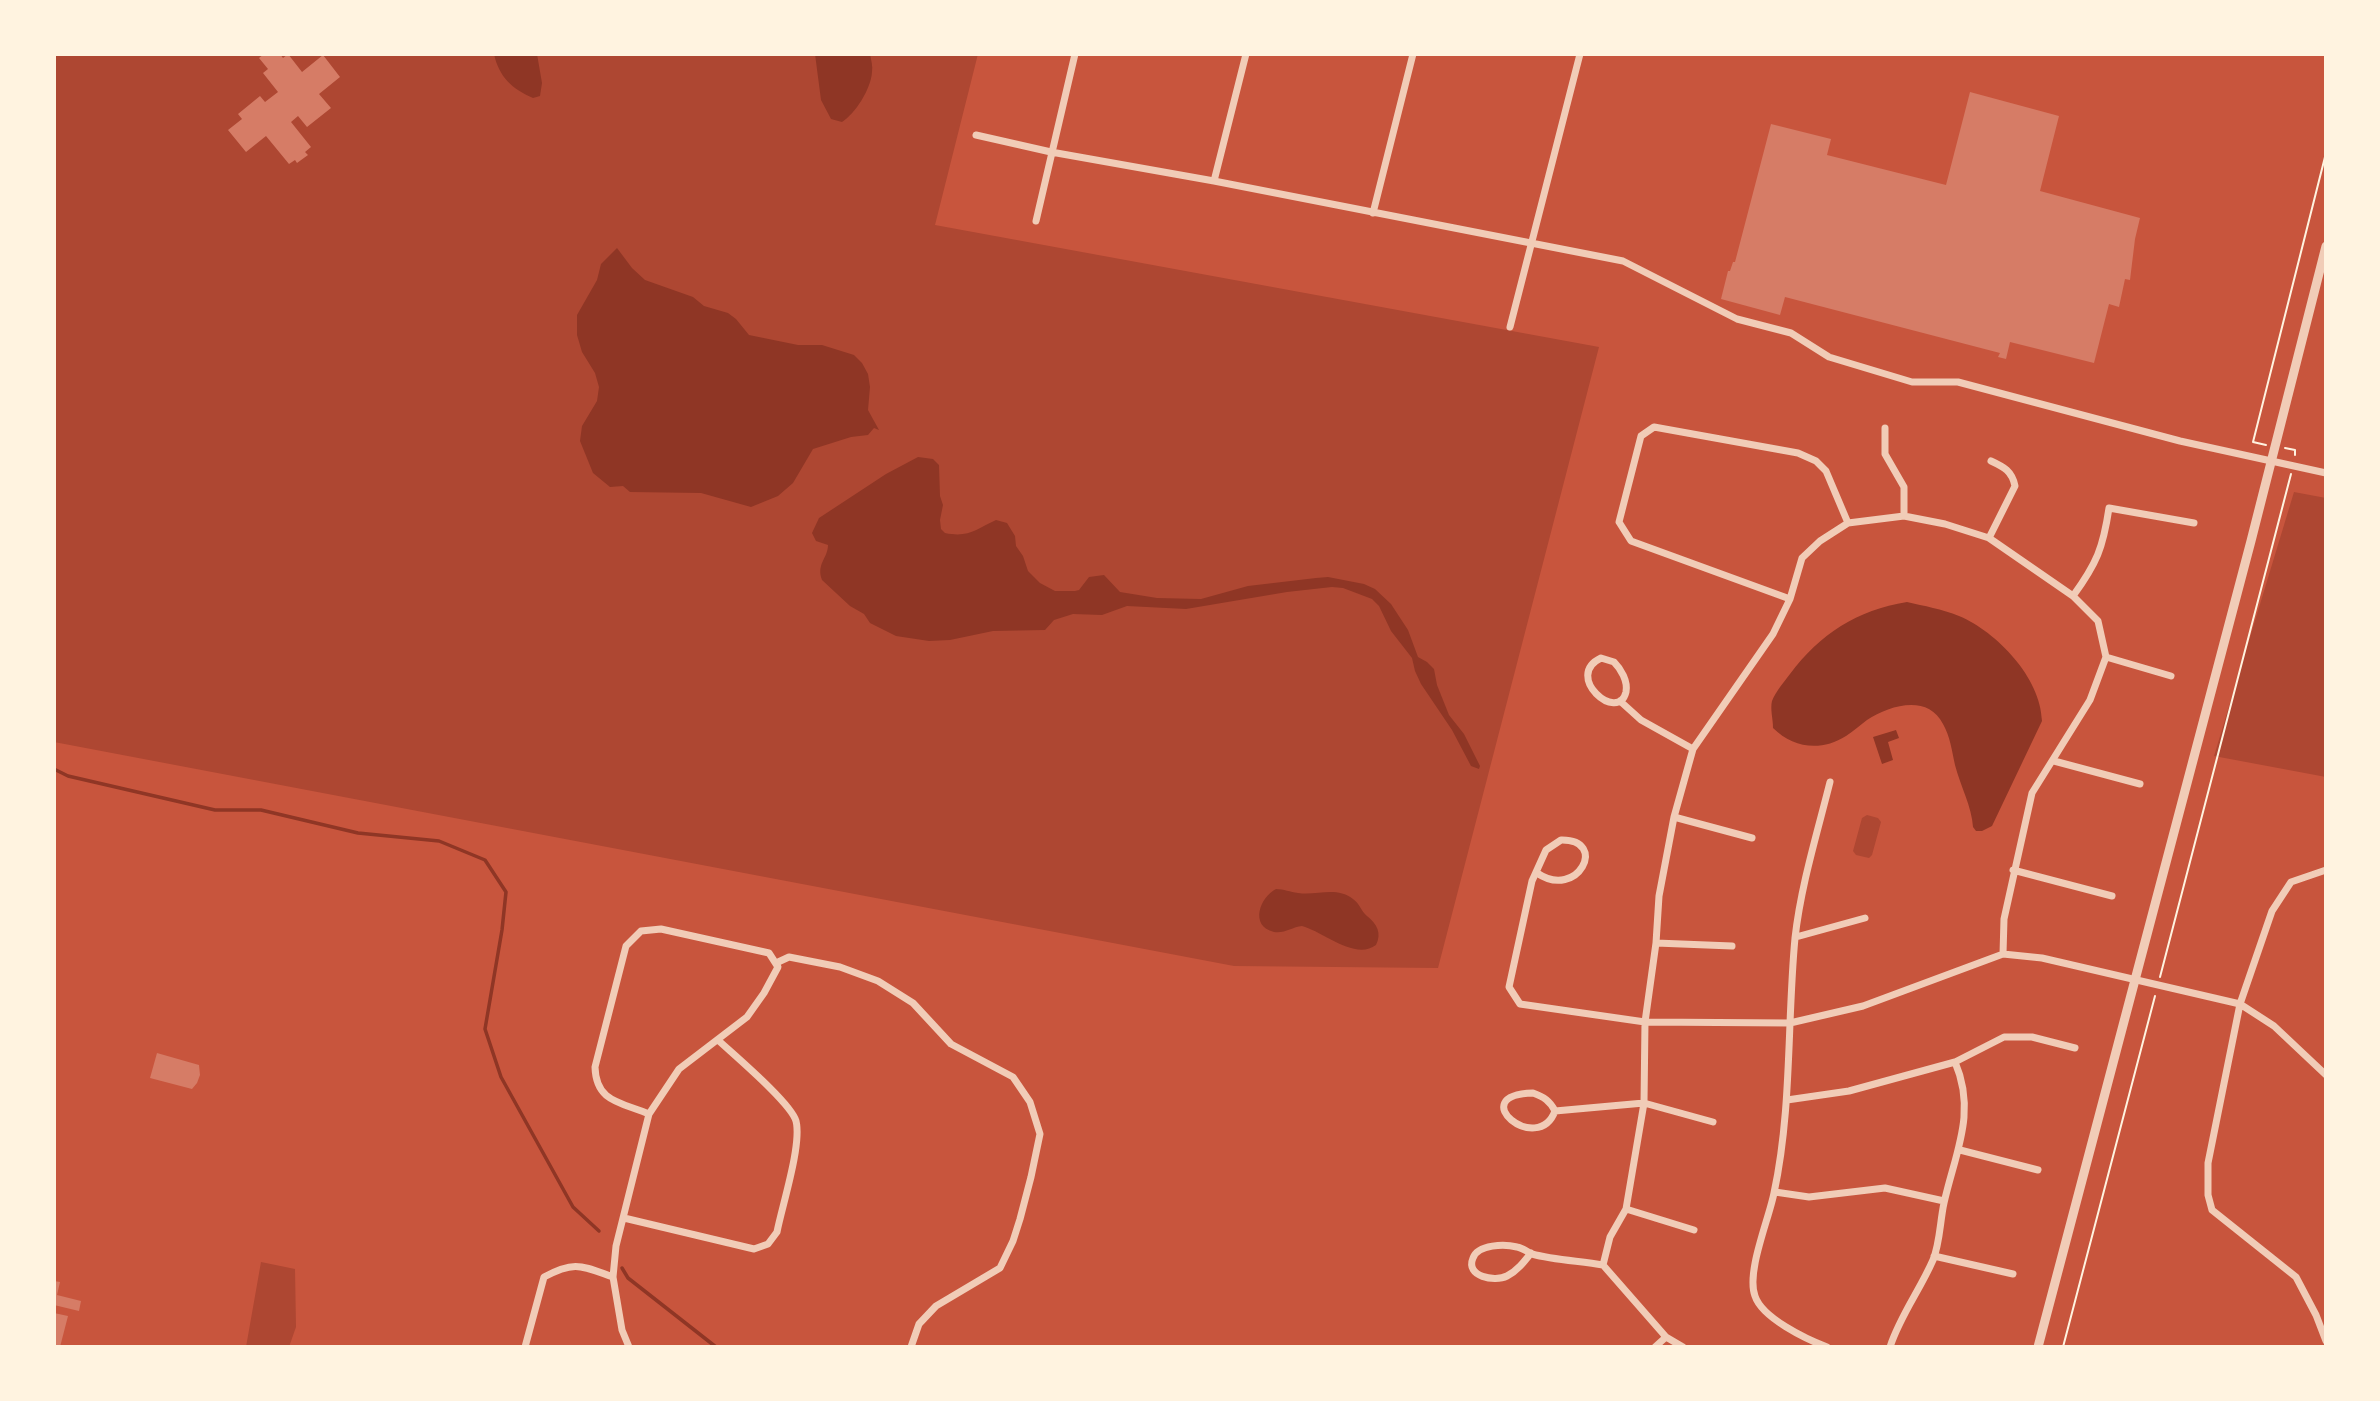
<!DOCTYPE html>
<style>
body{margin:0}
#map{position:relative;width:2380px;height:1401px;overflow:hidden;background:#c8553d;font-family:Jost,sans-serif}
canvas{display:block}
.frame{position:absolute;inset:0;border:56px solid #fff3e0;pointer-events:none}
</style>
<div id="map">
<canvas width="2380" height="1401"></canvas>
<div class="frame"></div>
</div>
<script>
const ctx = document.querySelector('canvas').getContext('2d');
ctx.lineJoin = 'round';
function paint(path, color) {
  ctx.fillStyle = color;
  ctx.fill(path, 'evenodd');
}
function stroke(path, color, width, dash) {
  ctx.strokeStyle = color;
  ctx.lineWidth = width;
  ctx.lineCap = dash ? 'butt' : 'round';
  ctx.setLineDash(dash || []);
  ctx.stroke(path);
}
const green = new Path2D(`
 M54 54H978L935 225 1599 347 1438 968 1234 966 54 742Z
 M2294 492 2326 498V777L2214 756Z
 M1867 815 1878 818 1881 822 1872 855 1869 858 1856 855 1853 851 1862 818Z
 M261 1262 295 1269 296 1327 289 1347H246Z`);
const water = new Path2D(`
 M494 54H537L542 83 540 96 533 98C512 89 499 77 494 54Z
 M815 54H870C871 60 873 66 872 72 871 89 855 114 842 122L831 119 821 100Z
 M617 248 632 268 645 280 693 297 704 306 728 313 736 319 749 335 798 345H822L854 355 862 363 868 374 870 387 868 410 879 430 874 428 868 435 851 437 813 449 793 483 778 496 751 507 701 493 630 492 623 486 610 487 593 473 580 441 582 426 597 401 599 387 595 373 582 352 577 335V315L597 280 601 264Z
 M918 457 933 459 939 465 940 496 943 505 940 520 941 529 945 533C969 538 976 529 996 520L1007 523 1015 536 1016 546 1023 556 1028 571 1040 583 1055 591H1075L1079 590 1089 577 1104 575 1120 592 1157 598 1201 599 1248 586 1316 578 1328 577 1364 584 1375 589 1391 604 1408 630 1418 657 1427 662 1434 669 1437 685 1449 715 1464 734 1480 766 1479 769 1471 766 1452 730 1421 684 1415 671 1412 658 1391 631 1379 606 1372 599 1343 588 1332 587 1287 592 1186 609 1127 606 1102 615 1073 614 1054 620 1045 630 993 631 950 640 929 641 896 636 870 623 864 614 850 606 822 580C816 564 828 558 828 545L816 541 812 533 819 518 886 474Z
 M1907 602C1924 606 1942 609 1959 616 1997 632 2041 678 2042 721L1992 826 1982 831H1976L1973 827C1972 807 1960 785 1955 765 1952 751 1950 736 1943 724 1928 694 1890 705 1867 720 1860 725 1854 731 1846 736 1821 752 1793 748 1773 728 1773 719 1770 709 1772 701 1776 691 1784 682 1790 674 1820 634 1857 610 1907 602Z
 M1896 730 1899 738 1888 742 1893 760 1882 764 1873 737Z
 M1276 889C1284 889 1290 892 1298 893 1317 896 1336 886 1353 899 1360 904 1361 911 1367 916 1377 924 1382 933 1376 945 1355 961 1322 931 1302 926 1292 927 1284 934 1274 932 1249 926 1260 897 1276 889Z`);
const stream = new Path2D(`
 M54 769 68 776 215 810H261L358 833 439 841 485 860 506 892 502 930 485 1029 501 1077 573 1207 599 1231
 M622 1268 628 1278 716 1347`);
const building = new Path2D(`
 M264 54H280L283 58 288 54 302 72 323 55 340 77 319 94 331 108 307 127 298 116 291 122 311 147 305 152 308 155 297 163 295 160 289 164 266 136 246 152 228 130 242 119 238 114 260 96 265 102 278 92 263 73 268 69 259 58Z
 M1970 92 2059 116 2040 191 2140 218 2135 239 2130 280 2125 279 2119 307 2109 304 2094 363 2010 342 2006 359 1998 357 2000 353 1785 297 1780 315 1721 299 1728 271H1730L1733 262H1735L1771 124 1831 139 1827 155 1946 185Z
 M157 1053 199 1065 200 1075 197 1083 192 1089 150 1078Z
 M54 1281 60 1282 57 1295 81 1301 79 1311 54 1305Z
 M54 1313 68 1316 60 1347H54Z`);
const path = new Path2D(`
 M2266 445 2253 442 2326 153
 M2285 448 2295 450V455
 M2160 977 2291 474
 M2063 1347 2155 996`);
const minor = new Path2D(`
 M976 135 1051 152 1214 181 1623 261 1737 319 1791 333 1829 357 1912 382H1958L2180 441 2326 473
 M1214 181 1246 54
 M1373 213 1413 54
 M1036 221 1075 54
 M1510 327 1580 54
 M1885 428V454L1904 487V516
 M1989 538 2015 486C2012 471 2004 467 1991 461
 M2073 596C2097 563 2103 548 2109 508L2194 523
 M1790 599 1631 541 1619 522 1641 436 1654 427 1798 453 1816 461 1826 471 1848 523
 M2106 657 2171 676
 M1601 658 1614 662C1621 669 1628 681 1626 692 1618 724 1563 676 1601 658Z
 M1620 701 1641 720 1693 749
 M2054 761 2140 784
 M1674 817 1752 838
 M2013 870 2112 896
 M2326 870 2291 882 2272 911 2240 1004 2208 1163V1195L2212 1210 2296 1277 2316 1315 2326 1341
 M1537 873C1578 901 1609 839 1561 840L1546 850 1532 881 1509 987 1520 1004 1645 1022 1790 1023 1863 1006 2003 954 2042 958 2240 1004 2274 1026 2326 1075
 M1796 937 1865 918
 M1656 943 1732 946
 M776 963 789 957 840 967 878 981 913 1003 951 1044 1013 1077 1030 1102 1040 1134 1031 1177 1020 1219 1013 1241 1000 1268 936 1306 919 1324 911 1347
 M1533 1093C1544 1097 1550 1101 1555 1111 1538 1157 1463 1095 1533 1093Z
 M1787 1100 1849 1091 1955 1062 2004 1037H2032L2075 1048
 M1555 1111 1644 1103 1713 1122
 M1960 1150 2038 1170
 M1775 1192 1809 1197 1885 1188 1944 1201
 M1626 1209 1694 1230
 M624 1218 754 1249 768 1244 777 1232C782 1206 802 1145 796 1121 791 1103 734 1055 718 1040
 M1531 1253C1524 1262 1517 1271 1507 1276 1495 1282 1465 1277 1473 1258 1478 1244 1505 1244 1517 1247 1523 1248 1527 1252 1532 1254 1554 1260 1580 1261 1603 1265
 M1934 1256 2013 1274
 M525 1347 544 1277C575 1260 582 1266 613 1277
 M629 1347 622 1330 613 1277 616 1246 649 1114 679 1069 747 1017 764 993 778 967 769 953 661 929 641 931 626 946 595 1067C596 1102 620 1102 649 1114
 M1655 1347 1666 1337
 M1683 1347 1666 1337 1603 1265 1610 1237 1626 1209 1644 1103 1645 1022 1656 943 1659 896 1674 817 1693 749 1773 634 1790 599 1802 558 1820 541 1848 523 1904 516 1945 524 1989 538 2073 596 2098 621 2106 657 2090 700 2032 793 2004 919 2003 954
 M1827 1347C1806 1339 1762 1318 1755 1296 1746 1272 1769 1219 1774 1193 1792 1109 1787 1023 1795 938 1801 885 1817 834 1830 782
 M1890 1347C1900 1316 1920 1290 1933 1260 1940 1243 1940 1221 1944 1203 1955 1153 1977 1113 1955 1062`);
const tertiary = new Path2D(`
 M2038 1347 2251 541 2326 246`);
paint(green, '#ae4732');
paint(water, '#8f3625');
stroke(stream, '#8f3625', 3.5);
paint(building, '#d67c66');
stroke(path, '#fff3e0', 2);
stroke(minor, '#f1ccb7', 7);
stroke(tertiary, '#f1ccb7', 9);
</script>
